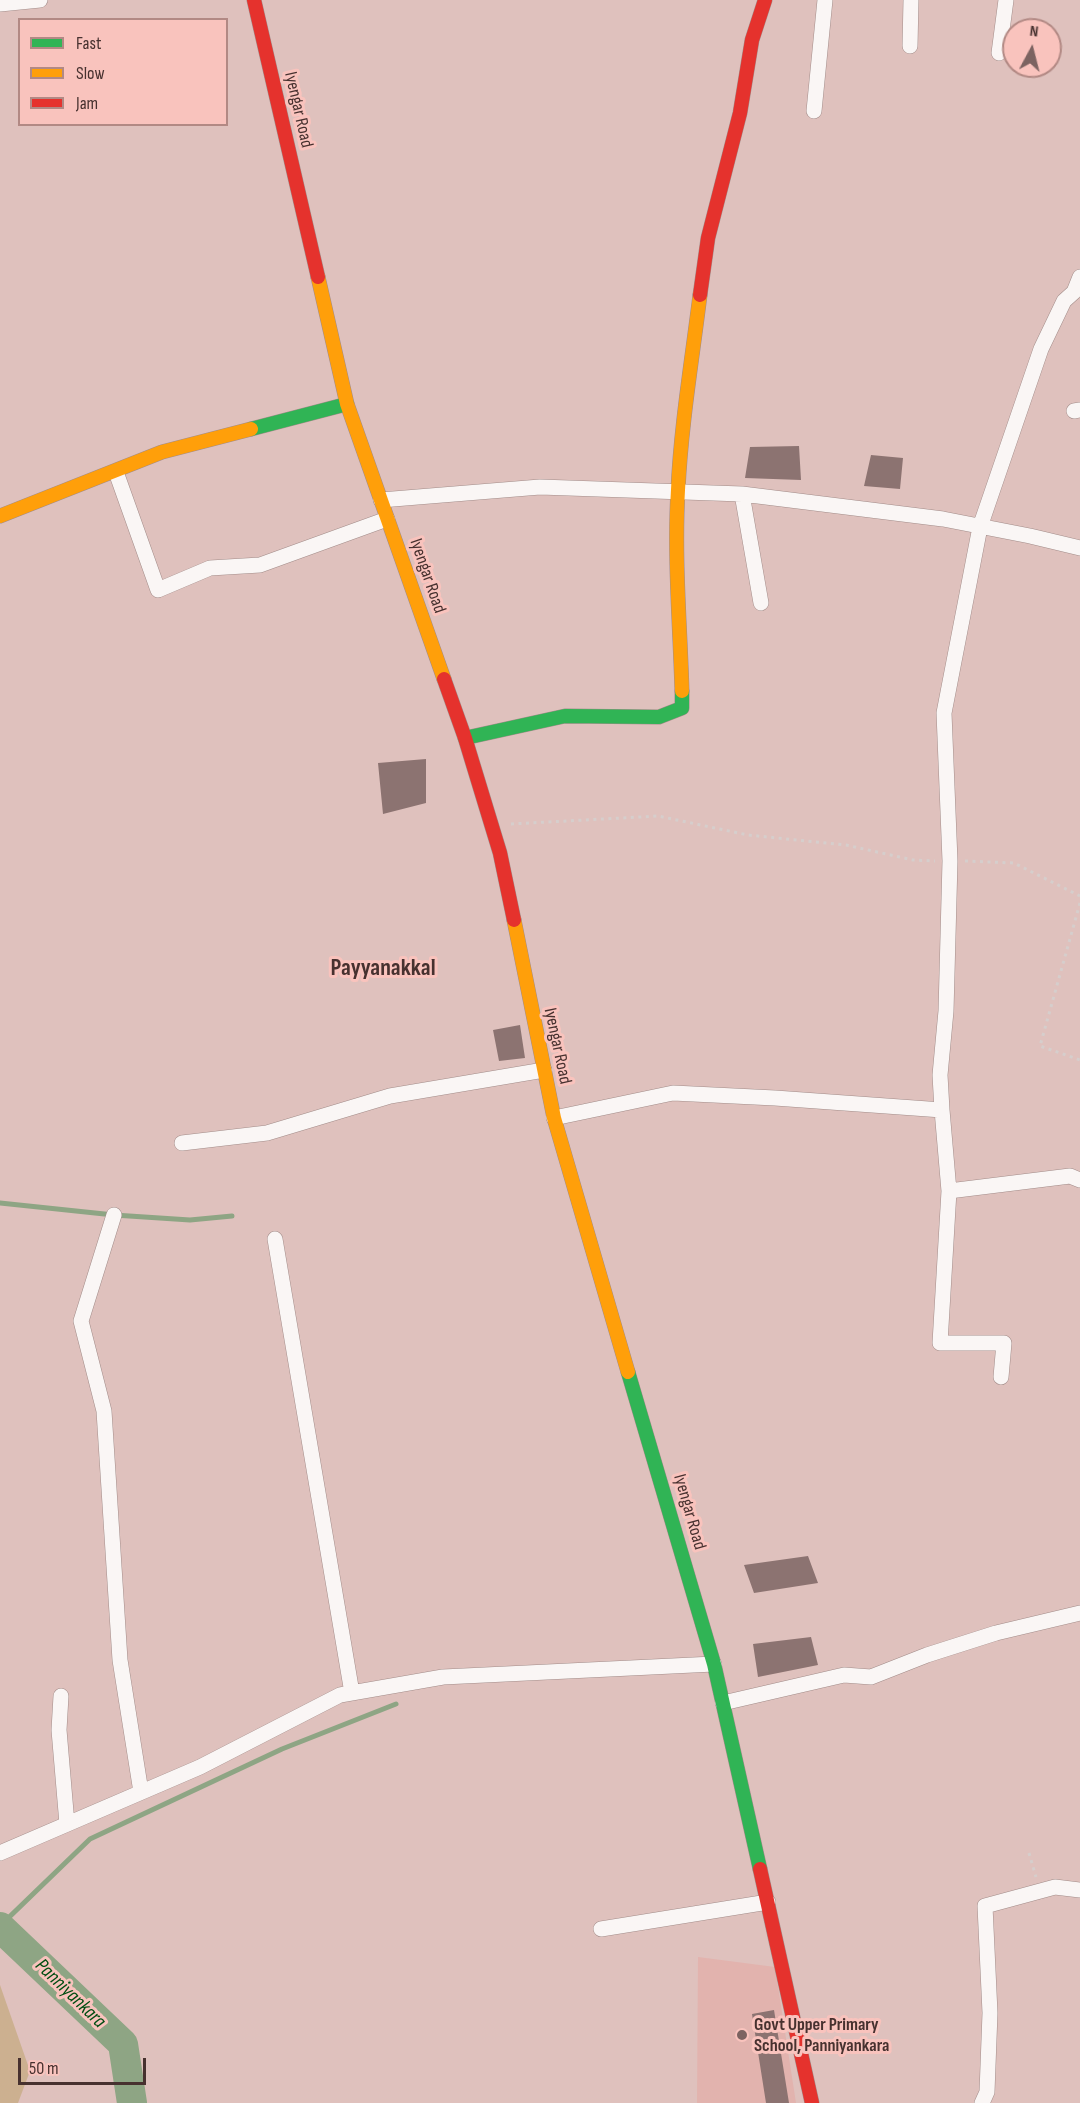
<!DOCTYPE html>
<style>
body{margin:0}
#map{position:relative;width:1080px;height:2103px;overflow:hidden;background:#dfc1bd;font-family:"Sofia Sans Condensed",sans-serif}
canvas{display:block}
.legend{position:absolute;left:18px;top:18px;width:210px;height:108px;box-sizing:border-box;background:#f9c3bd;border:2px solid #b28984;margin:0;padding:8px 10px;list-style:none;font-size:18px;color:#47312f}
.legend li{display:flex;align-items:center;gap:12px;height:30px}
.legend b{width:30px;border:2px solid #b28984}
.north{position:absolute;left:1002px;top:18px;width:60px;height:60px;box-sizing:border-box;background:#f9c3bd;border:2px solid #b28984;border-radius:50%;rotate:7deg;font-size:16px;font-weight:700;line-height:24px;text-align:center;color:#47312f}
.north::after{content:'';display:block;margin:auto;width:21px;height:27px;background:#7c6361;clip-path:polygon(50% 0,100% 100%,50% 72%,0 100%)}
.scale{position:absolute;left:18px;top:2058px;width:128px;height:27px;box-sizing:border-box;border:3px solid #47312f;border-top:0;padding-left:8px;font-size:18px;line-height:21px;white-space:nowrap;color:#47312f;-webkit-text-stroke:4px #f9c3bd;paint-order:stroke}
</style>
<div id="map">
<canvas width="1080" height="2103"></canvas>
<ul class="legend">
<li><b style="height:8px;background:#30b455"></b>Fast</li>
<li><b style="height:8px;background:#ff9f0a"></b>Slow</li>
<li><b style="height:8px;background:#e5322d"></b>Jam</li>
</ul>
<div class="north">N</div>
<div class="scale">50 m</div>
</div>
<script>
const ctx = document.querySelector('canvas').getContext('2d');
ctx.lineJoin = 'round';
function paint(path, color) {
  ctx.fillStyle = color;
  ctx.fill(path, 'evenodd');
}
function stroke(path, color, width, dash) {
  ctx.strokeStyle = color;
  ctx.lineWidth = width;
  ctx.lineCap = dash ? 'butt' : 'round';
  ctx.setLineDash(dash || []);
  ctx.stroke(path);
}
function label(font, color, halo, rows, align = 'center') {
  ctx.font = font + ' "Sofia Sans Condensed",sans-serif';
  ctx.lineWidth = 6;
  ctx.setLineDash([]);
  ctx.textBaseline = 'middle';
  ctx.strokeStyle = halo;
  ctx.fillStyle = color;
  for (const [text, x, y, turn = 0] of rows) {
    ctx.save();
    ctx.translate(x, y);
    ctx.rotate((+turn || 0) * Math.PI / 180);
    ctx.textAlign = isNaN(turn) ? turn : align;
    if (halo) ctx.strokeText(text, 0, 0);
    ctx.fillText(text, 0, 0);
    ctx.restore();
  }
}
const built = new Path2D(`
 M698 1957 775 1967 796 2103H697Z`);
const green = new Path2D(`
 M0 1985 30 2071 18 2103H0Z`);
const stream = new Path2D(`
 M0 1203 114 1215 190 1220 232 1216
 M0 1926 90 1839 282 1749 396 1704`);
const river = new Path2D(`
 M0 1927 123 2044 132 2103`);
const building = new Path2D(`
 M799 446 801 480 745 478 750 447Z
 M871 455 903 458 900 489 864 486Z
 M426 759V803L383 814 378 763Z
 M520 1025 525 1058 499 1061 493 1030Z
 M808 1556 818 1583 754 1593 744 1565Z
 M811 1637 818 1665 758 1677 753 1644Z
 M774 2010 789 2103H766L752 2014Z`);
const path = new Path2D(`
 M511 824 658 816 748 835 846 845 913 860 935 861
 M965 861 1014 863 1080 896
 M1080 903 1040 1046 1080 1060
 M1029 1853 1036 1877`);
const street = new Path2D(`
 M0 4 40 0
 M910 46 911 0
 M999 53 1006 0
 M814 111 825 0
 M1074 411 1080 410
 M116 472 158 590 210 568 260 565 387 519
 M742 494 761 603
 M381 500 540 487 742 494 943 519 1030 536 1080 548
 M942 1110 940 1075 946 1011 950 861 944 713 980 527 1041 349 1064 301 1074 292 1080 277
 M554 1118 673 1093 775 1098 942 1110 949 1191 1070 1176 1080 1180
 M182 1143 267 1133 390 1096 544 1070
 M949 1191 940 1343H1004L1001 1377
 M114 1215 81 1321 104 1411 120 1660 141 1792
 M275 1239 352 1693
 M61 1696 59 1730 67 1824
 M723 1703 844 1675 871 1677 927 1655 996 1633 1080 1613
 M0 1853 200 1767 340 1695 443 1677 714 1664
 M601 1929 768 1902
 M982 2103 987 2092 990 2013 985 1906 1055 1887 1080 1890`);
const fast = new Path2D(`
 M251 429 347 404
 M465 738 565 716 659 717 682 708V691
 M628 1372 714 1664 760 1869`);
const slow = new Path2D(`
 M318 277 347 404 444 679
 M0 516 162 452 251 429
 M682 691C680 625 674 557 678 490 681 425 692 360 700 295
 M514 920 554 1118 628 1372`);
const jam = new Path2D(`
 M254 0 318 277
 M700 295 708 238 740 113 752 40 765 0
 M444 679 465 738 500 853 514 920
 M760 1869 812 2103`);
const markers = [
 [742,2035,6,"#7c6361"]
];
const streetNames = [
 ["Iyengar Road",298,110,77],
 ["Iyengar Road",427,576,71],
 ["Iyengar Road",557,1046,78],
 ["Iyengar Road",689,1512,74]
];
const poiNames = [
 ["Govt Upper Primary",754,2025],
 ["School, Panniyankara",754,2046]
];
const waterNames = [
 ["Panniyankara",70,1994,44]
];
const districtNames = [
 ["Payyanakkal",383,969]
];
paint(built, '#e2b3ae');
paint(green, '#ccb090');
stroke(stream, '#8ea584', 5);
stroke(river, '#8ea584', 30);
paint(building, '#8c7371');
stroke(street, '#a28c89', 16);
stroke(fast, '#a28c89', 15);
stroke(slow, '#a28c89', 15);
stroke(jam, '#a28c89', 15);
stroke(path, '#d6cecc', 3, [3, 4.5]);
stroke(street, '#faf6f5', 15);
stroke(fast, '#30b455', 14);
stroke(slow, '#ff9f0a', 14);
stroke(jam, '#e5322d', 14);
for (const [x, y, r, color] of markers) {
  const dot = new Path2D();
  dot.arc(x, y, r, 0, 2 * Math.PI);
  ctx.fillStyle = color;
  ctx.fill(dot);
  stroke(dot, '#f9c3bd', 2);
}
label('18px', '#47312f', '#f9c3bd', streetNames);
label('bold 18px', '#47312f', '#f9c3bd', poiNames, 'left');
label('italic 20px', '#014d12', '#f9c3bd', waterNames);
label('bold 24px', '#47312f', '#f9c3bd', districtNames);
</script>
